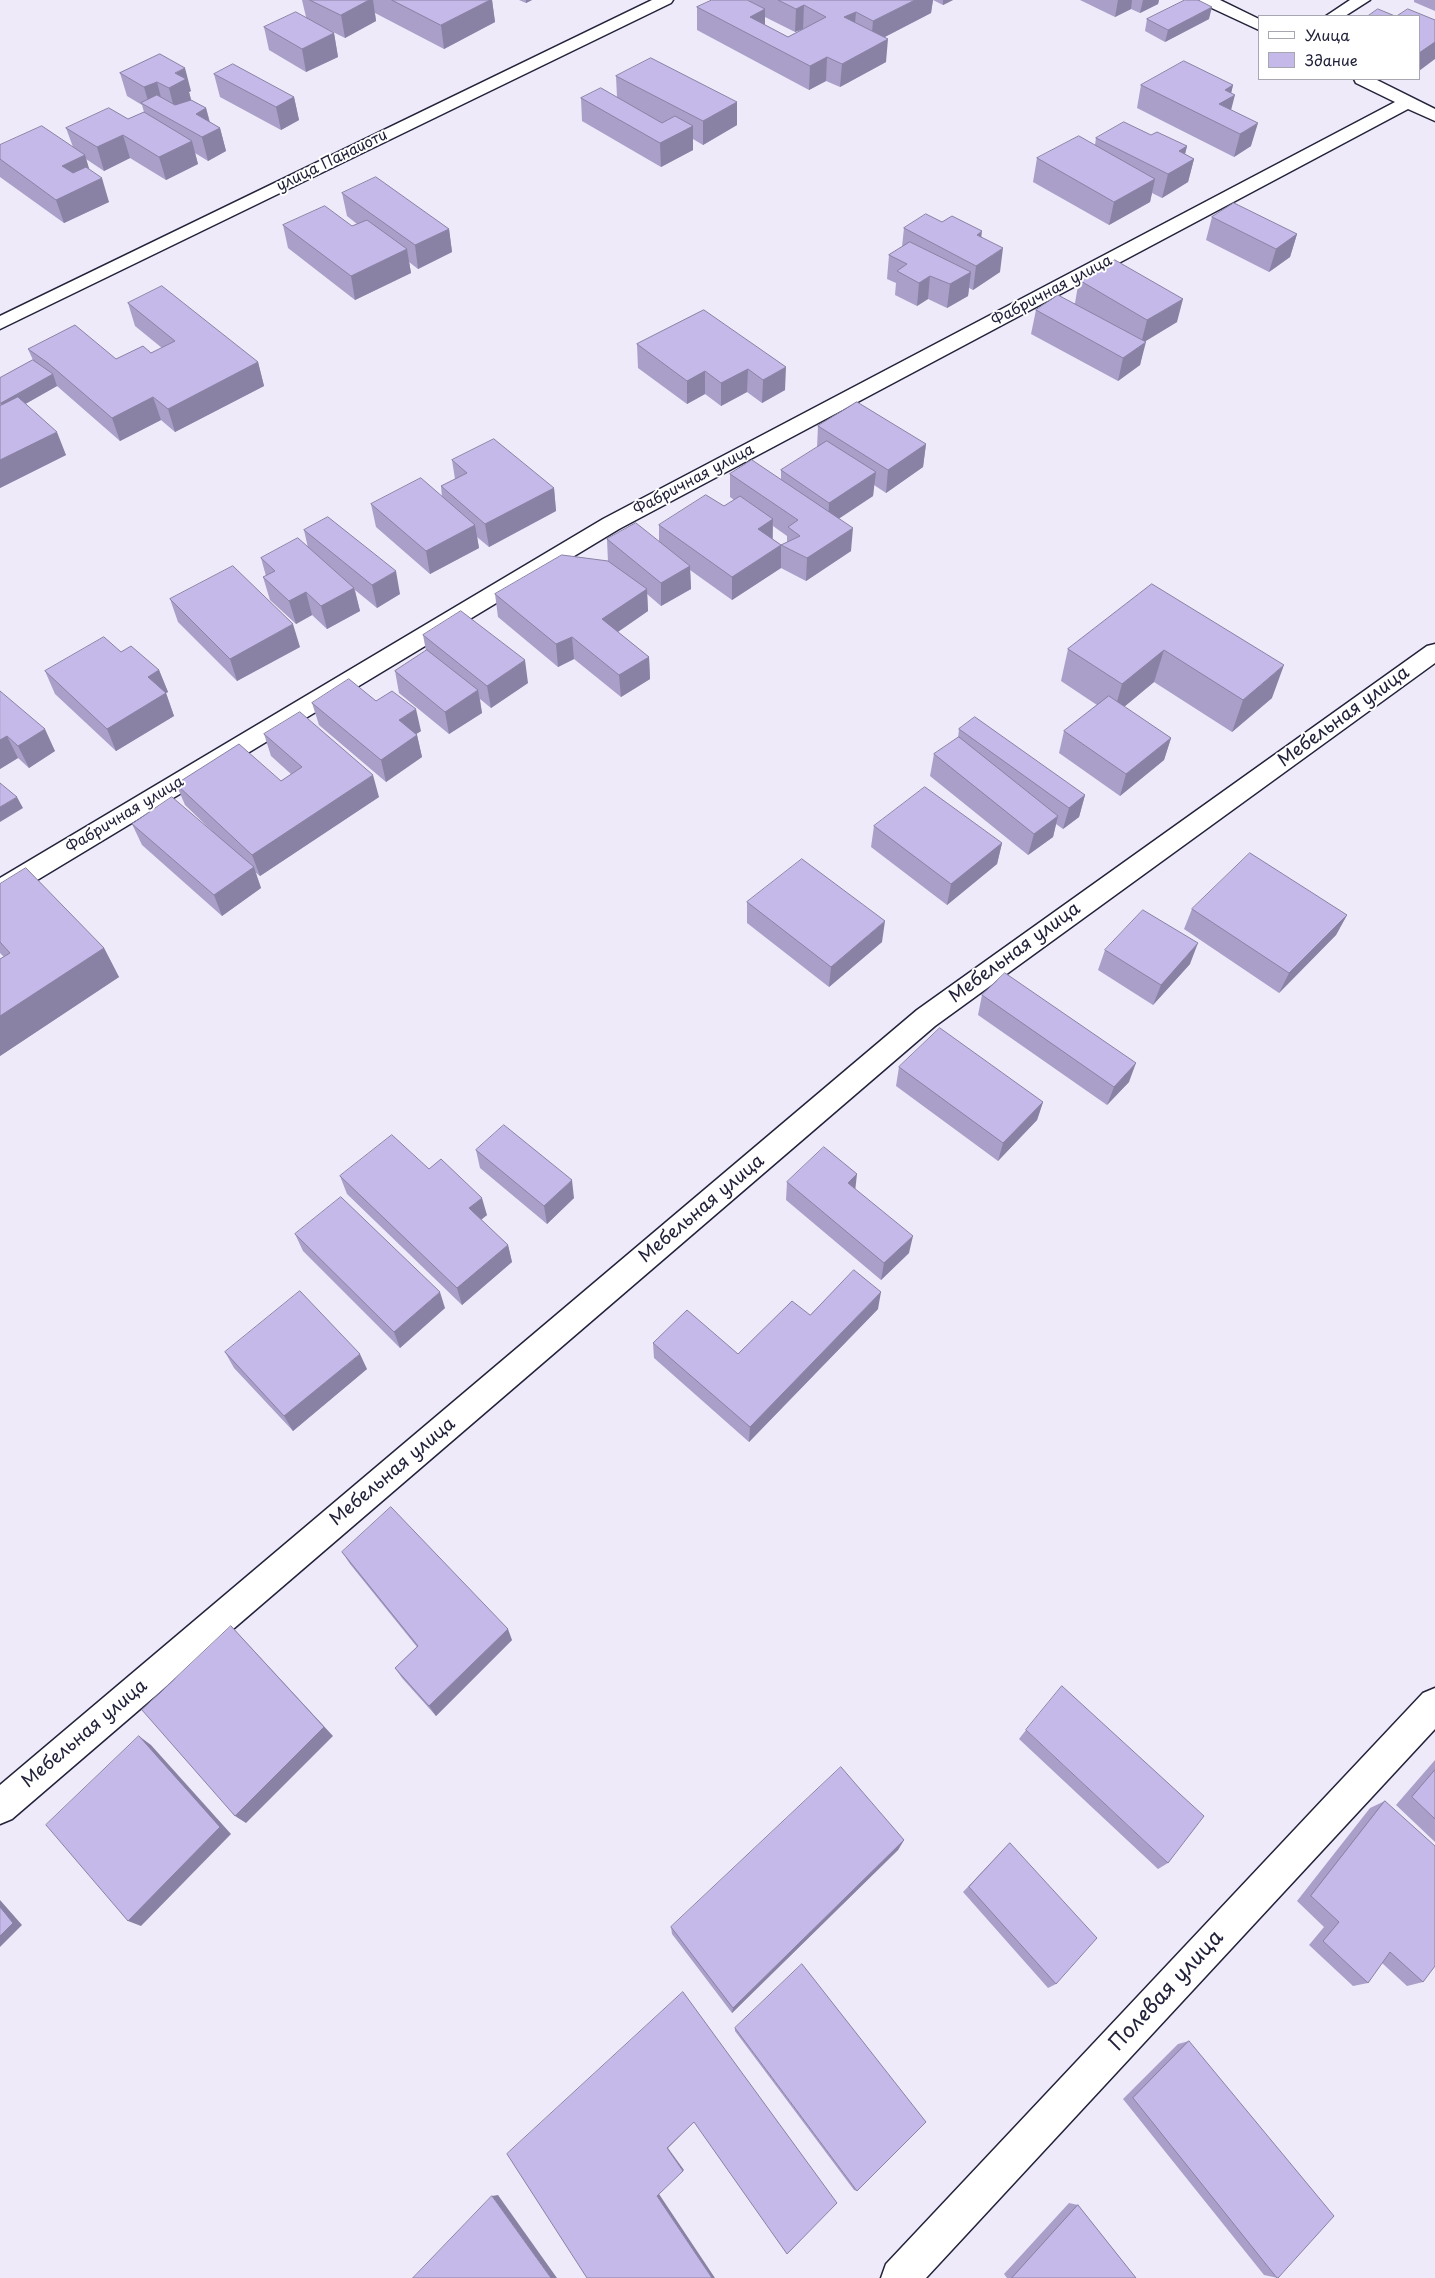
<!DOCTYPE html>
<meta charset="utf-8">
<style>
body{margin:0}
#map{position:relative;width:1435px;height:2278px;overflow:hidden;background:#eeeaf9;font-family:"Playpen Sans",sans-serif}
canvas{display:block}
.legend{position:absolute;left:1258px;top:15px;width:162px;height:65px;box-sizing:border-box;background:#fff;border:1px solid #a7a7b1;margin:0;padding:6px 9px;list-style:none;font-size:15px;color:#22223b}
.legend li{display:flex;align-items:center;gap:10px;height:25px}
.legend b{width:25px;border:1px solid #a7a7b1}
</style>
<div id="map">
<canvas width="1435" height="2278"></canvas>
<ul class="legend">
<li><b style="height:6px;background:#fff"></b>Улица</li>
<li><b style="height:14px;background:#c5b9ea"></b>Здание</li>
</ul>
</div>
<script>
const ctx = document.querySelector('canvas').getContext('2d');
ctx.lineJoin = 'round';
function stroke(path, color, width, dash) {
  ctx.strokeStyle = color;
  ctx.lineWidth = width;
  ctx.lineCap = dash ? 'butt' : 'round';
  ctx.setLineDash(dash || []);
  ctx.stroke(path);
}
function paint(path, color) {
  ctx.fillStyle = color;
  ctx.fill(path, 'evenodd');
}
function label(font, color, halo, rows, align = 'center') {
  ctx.font = font + ' "Playpen Sans",sans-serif';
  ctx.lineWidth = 4;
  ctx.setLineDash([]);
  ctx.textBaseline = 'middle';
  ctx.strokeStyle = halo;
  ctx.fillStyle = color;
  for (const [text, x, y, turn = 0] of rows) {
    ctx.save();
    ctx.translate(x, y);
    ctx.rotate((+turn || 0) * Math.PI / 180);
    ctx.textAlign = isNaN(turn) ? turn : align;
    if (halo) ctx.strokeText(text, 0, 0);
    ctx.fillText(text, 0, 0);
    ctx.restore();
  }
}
const minor = new Path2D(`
 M1199 0H1220L1259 19V30L1201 3Z
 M1350 0H1370L1345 16H1326Z
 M1354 79H1375L1435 109V121L1408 109 619 529 9 897 0 900V878L603 519 1395 102 1356 83Z
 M1435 644V663L935 1026 12 1819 0 1824V1785L917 1010 1427 646Z
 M1435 1688V1729L926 2278H881L886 2264 1423 1693Z`);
const tertiary = new Path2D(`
 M652 0H673L671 3 0 329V316Z`);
const wall = new Path2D(`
 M302 0H492L495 22 444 49 375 13 376 21 345 38 321 26 334 33 338 57 306 72 269 50 264 27 306 17Z
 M519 0H532L526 3Z
 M749 0H953L943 5 933 0 931 13 885 37 886 62 840 87 826 81 809 90 697 30V7L749 1ZM765 17 795 32 803 29 788 37 765 25Z
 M1080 0H1159L1158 4 1140 13 1131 9 1115 17Z
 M1414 0H1435V11L1414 2Z
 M1147 19H1209L1165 42 1145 31Z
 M160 54 191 91 189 92 191 100 206 108 210 122 220 128 226 151 208 161 195 153 198 164 166 180 130 158 104 171 86 159 89 170 109 202 64 223 0 177V145L73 147 66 128 128 119 144 112 142 105 127 96 120 73Z
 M214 74 294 97 299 120 281 130 220 97Z
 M616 76 737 102V125L703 145 693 139V150L661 167 582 121 581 98 617 97Z
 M1141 85H1233L1231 93V110L1251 146 1234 157 1137 108Z
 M1151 135 1187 146 1185 154 1194 159 1188 182 1162 198 1152 193 1150 202 1109 225 1033 182 1037 158 1095 145 1096 138Z
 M342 193 449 229 452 252 418 269 409 262 411 273 355 300 288 248 283 225 352 226 357 224 347 216Z
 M1212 217 1297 234 1290 257 1269 272 1206 240Z
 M942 222 982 237 1000 272 973 290 969 288 968 296 947 308 928 299 917 306 895 295 896 283 887 279 889 255 902 247 904 228Z
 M1079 280 1177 322 1145 341 1140 365 1118 381 1031 334 1036 310 1075 303Z
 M128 303 258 362 264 386 175 432 161 420 120 441 57 386 25 404 66 455 0 488V378L33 360 28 349 116 359 151 353 162 348 135 326Z
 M704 310 785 390 762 403 747 392 721 406 705 394 687 404 638 368 637 344Z
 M818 426 926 444 923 467 886 493 874 485 873 496 839 518 851 551 806 581 781 568 732 600 690 570 691 589 661 606 647 594 648 611 618 632 649 657 650 679 621 697 574 659 558 667 498 617 495 594 608 562 607 539 659 541V525L724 506 734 500 730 497V474L781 479V470L817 448ZM773 526 787 536V542L781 545 773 539Z
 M452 460 554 488 556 511 489 547 477 537 479 548 430 574 376 527 371 504 442 497 441 486 455 479Z
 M304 530 400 594 377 608 355 590 360 611 327 629 312 615 296 624 270 600 263 577 266 576 261 558 308 548Z
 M1152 584 1272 698 1232 732 1154 682 1124 707 1171 738 1164 760 1120 796 1059 753 1064 731 1097 705 1061 681 1068 649Z
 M170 599 300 647 237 681 178 622Z
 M423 635 528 683 491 708 480 699 482 713 449 734 399 693 395 671 426 651Z
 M121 652 159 670 168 692 166 693 174 716 116 751 55 694 45 671Z
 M0 691 55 751 29 768 18 758 0 769Z
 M376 701 421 731 416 734 417 735 422 757 386 782 319 725 312 703Z
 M959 729 1085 795 1079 817 1063 829 1056 824 1053 837 1028 855 930 776 934 754 958 738Z
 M264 734 379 797 260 876 255 872 261 888 222 916 142 845 132 824 215 834 185 805 176 784 281 781 291 774 271 756Z
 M874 826 1002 843 997 864 947 905 871 847Z
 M0 884 104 948 119 977 0 1056V959L4 957 0 953Z
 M747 902 882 942 829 987 747 923Z
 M1192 909 1347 915 1336 935 1279 993 1184 929Z
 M1105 950 1190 964 1153 1005 1098 970Z
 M982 995 1129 1082 1107 1105 978 1015Z
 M899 1067 1043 1102 1037 1120 998 1161 896 1086Z
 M476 1150 574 1198 547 1224 480 1168Z
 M429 1169 487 1215 481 1220 508 1245 512 1262 462 1305 347 1194 340 1176Z
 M787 1182 855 1189 909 1253 881 1280 786 1200Z
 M295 1234 445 1308 400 1348 303 1251Z
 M878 1309 749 1442 654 1358 653 1343 738 1354 810 1315Z
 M225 1352 367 1369 293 1431 234 1368Z
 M342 1552 512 1640 436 1716 402 1678 395 1668 417 1647 350 1564Z
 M1026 1730 1168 1863 1158 1869 1019 1739Z
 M1435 1760V1842L1396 1805Z
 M1385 1801 1423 1982 1407 1986 1382 1963 1368 1983 1353 1986 1309 1945 1324 1927 1297 1901 1370 1808Z
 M904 1840 898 1850 732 2013 672 1934 671 1927Z
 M1010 1843 1056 1984 1048 1988 963 1892Z
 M735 2028 857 2191 854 2190 735 2031Z
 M1189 2041 1278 2278 1264 2275 1123 2099 1178 2044Z
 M1069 2203 1078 2205 1136 2278H1007L1004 2274Z`);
const shadedWall = new Path2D(`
 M369 0H373L376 21 345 38 341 15Z
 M490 0H492L495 22 444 49 441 25Z
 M526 0H532L526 3Z
 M915 0H933L931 13 871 44 873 21Z
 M943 0H953L943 5Z
 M1118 0H1132L1131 9 1115 17Z
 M1143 0H1159L1158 4 1140 13Z
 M804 5 803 29 795 32 796 9Z
 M1212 7 1209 19 1165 42 1168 30Z
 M765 9V33L750 17Z
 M856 12 854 35 844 17Z
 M334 33 338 57 306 72 302 49Z
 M1435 33V59L1419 71V53Z
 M888 39 886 62 840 87 842 64Z
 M827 57 826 81 809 90 810 66Z
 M185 68 191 91 189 92 192 103 175 112 169 88 175 73Z
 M157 82 163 105 150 108 144 87Z
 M1233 85 1230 98 1235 95 1229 118 1219 104 1225 90Z
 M294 97 299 120 281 130 276 107Z
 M737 102V125L703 145V121Z
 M206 108 212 132 220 128 226 151 208 161 196 114Z
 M1258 123 1251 146 1234 157 1240 134Z
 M693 126V150L661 167 660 143Z
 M123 135 130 158 104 171 97 147Z
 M192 141 198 164 166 180 159 157Z
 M1187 146 1182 166 1194 159 1188 182 1162 198 1168 174 1179 151Z
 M85 155 92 178 70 189 62 166Z
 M102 178 109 202 64 223 56 200Z
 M1155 179 1150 202 1109 225 1114 202Z
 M449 229 452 252 418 269 415 245Z
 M982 231 979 255 977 235Z
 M1297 234 1290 257 1269 272 1276 249Z
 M1003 248 1000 272 973 290 976 266Z
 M407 249 411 273 355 300 351 276Z
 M971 272 968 296 947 308 950 284Z
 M930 276 928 299 917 306 919 283Z
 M1183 299 1177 322 1141 344 1147 320Z
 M1146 342 1140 365 1118 381 1123 358Z
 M258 362 264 386 175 432 168 409Z
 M786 367 785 390 762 403 763 380Z
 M748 369 747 392 721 406V383Z
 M705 371V394L687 404V381Z
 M53 374 57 386 6 415 1 403Z
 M153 397 161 420 120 441 112 418Z
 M57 432 66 455 0 488V460Z
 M926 444 923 467 886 493 888 470Z
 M876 472 873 496 828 526 829 503Z
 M554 488 556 511 489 547 485 524Z
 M773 519 772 542 758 529Z
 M475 525 479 548 430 574 426 551Z
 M853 528 851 551 806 581 807 558Z
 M781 545V568L732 600V577Z
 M690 566 691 589 661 606V583Z
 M396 571 400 594 377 608 372 585Z
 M354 588 360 611 327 629 321 606Z
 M647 589 648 611 603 642 602 619Z
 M306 592 312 615 296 624 289 601Z
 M293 624 300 647 237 681 230 659Z
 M572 637 574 659 558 667 556 644Z
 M1164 650 1154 682 1113 716 1122 684Z
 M649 657 650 679 621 697 619 675Z
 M525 660 528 683 491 708 487 686Z
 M1284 665 1272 698 1232 732 1243 700Z
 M159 670 168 692 166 693 174 716 116 751 107 729 148 677Z
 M478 690 482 713 449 734 445 712Z
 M416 709 421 731 404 742 399 720Z
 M45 729 55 751 29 768 18 746Z
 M417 735 422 757 386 782 381 760Z
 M7 736 18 758 0 769V740Z
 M1171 738 1164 760 1120 796 1126 774Z
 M373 775 379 797 260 876 252 855Z
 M1085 795 1079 817 1063 829 1069 808Z
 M17 797 23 808 0 822V807Z
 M1058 816 1053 837 1028 855 1034 834Z
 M1002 843 997 864 947 905 951 884Z
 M254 867 261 888 222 916 214 895Z
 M1347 915 1336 935 1279 993 1289 973Z
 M885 921 882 942 829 987 831 967Z
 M1198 943 1190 964 1153 1005 1161 985Z
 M104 948 119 977 0 1056V1016Z
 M1136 1063 1129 1082 1107 1105 1114 1087Z
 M1043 1102 1037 1120 998 1161 1003 1143Z
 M857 1174 855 1192 848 1183Z
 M572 1180 574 1198 547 1224 544 1206Z
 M482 1198 487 1215 473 1226 469 1208Z
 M913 1236 909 1253 881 1280 884 1263Z
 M508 1245 512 1262 462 1305 457 1288Z
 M440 1292 445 1308 400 1348 394 1332Z
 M881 1292 878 1309 749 1442 750 1427Z
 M360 1354 367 1369 293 1431 284 1416Z
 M231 1626 333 1736 246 1823 235 1816Z
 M508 1629 512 1640 436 1716 429 1706Z
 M139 1736 151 1745 231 1834 141 1926 128 1921Z
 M904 1840 898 1850 732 2013 733 2008Z
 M0 1900 22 1925 0 1947Z
 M694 2122 668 2148 684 2170 683 2171 667 2148Z
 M659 2194 715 2278H712L657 2196Z
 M498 2195 557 2278H551L492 2196Z`);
const building = new Path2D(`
 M310 0H369L341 15Z
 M392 0H490L441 25Z
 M712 0H747L765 9 750 17 788 37 826 17 804 5 796 9 778 0H915L873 21 856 12 844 17 888 39 842 64 827 57 810 66 697 7Z
 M1185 0H1198L1212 7 1168 30 1147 19Z
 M1378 9 1395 16H1368Z
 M1408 9 1435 20V42L1419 53V16H1397Z
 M296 12 334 33 302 49 264 27Z
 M160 54 185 68 175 73 186 79 169 88 157 82 144 87 120 73Z
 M651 58 737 102 703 121 616 76Z
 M1184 61 1233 85 1225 90 1235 95 1219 104 1258 123 1240 134 1141 85Z
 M233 64 294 97 276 107 214 74Z
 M601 88 662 123 675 116 693 126 660 143 581 98Z
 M157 95 175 105 191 100 206 108 196 114 220 128 202 137 141 103Z
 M109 108 128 119 144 112 192 141 159 157 123 135 97 147 66 128Z
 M1124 122 1151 135 1157 132 1187 146 1179 151 1194 159 1168 174 1096 138Z
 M42 126 85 155 62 166 73 173 86 167 102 178 56 200 0 159V145Z
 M1079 136 1155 179 1114 202 1037 158Z
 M376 177 449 229 415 245 342 193Z
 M1234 203 1297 234 1276 249 1212 217Z
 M325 206 352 226 367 220 407 249 351 276 283 225Z
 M926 214 942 222 952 216 982 231 977 235 1003 248 976 266 904 228Z
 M910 242 971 272 950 284 930 276 919 283 897 271 907 264 889 255Z
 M1115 260 1183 299 1147 320 1079 280Z
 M162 286 258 362 168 409 153 397 112 418 48 363 28 349 75 325 116 359 143 346 151 353 175 341 128 303Z
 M1058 295 1146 342 1123 358 1036 310Z
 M704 310 786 367 763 380 748 369 721 383 705 371 687 381 637 344Z
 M33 360 53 374 1 403H0V378Z
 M18 397 57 432 0 460V406Z
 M857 402 926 444 888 470 818 426Z
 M494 439 554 488 485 524 441 486 467 473 452 460Z
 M827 441 876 472 829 503 781 470Z
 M752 460 853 528 807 558 781 545 800 536 788 527 798 520 730 474Z
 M421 478 475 525 426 551 371 504Z
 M706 495 724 506 740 496 773 519 758 529 781 545 732 577 659 525Z
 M328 517 396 571 372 585 304 530Z
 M636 523 690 566 661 583 607 539Z
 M298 538 354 588 321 606 306 592 289 601 263 577 275 571 261 558Z
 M562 555 608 561 647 589 602 619 649 657 619 675 572 637 556 644 495 594Z
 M233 566 293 624 230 659 170 599Z
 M1152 584 1284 665 1243 700 1164 650 1122 684 1068 649Z
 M461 611 525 660 487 686 423 635Z
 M104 637 121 652 131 646 159 670 148 677 166 693 107 729 45 671Z
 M427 650 478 690 445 712 395 671Z
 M349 679 376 701 392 691 416 709 399 720 417 735 381 760 312 703Z
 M0 691 45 729 18 746 7 736 0 740Z
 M1109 696 1171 738 1126 774 1064 731Z
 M300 712 373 775 252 855 176 784 239 744 281 781 302 767 264 734Z
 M975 717 1085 795 1069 808 959 729Z
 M959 737 1058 816 1034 834 934 754Z
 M0 783 17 797 0 807Z
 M925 787 1002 843 951 884 874 826Z
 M172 797 254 867 214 895 132 824Z
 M1250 853 1347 915 1289 973 1192 909Z
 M802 859 885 921 831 967 747 902Z
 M26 868 104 948 0 1016V959L10 953 0 942V884Z
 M1143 910 1198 943 1161 985 1105 950Z
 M1005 973 1136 1063 1114 1087 982 995Z
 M940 1028 1043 1102 1003 1143 899 1067Z
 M504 1125 572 1180 544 1206 476 1150Z
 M392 1135 429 1169 441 1159 482 1198 469 1208 508 1245 457 1288 340 1176Z
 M824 1147 857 1174 848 1183 913 1236 884 1263 787 1182Z
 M341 1197 440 1292 394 1332 295 1234Z
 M854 1270 881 1292 750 1427 653 1343 687 1310 738 1354 792 1301 810 1315Z
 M300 1291 360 1354 284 1416 225 1352Z
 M391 1507 508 1629 429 1706 395 1668 418 1646 342 1552Z
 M231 1626 324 1727 235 1816 142 1710Z
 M1062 1686 1204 1816 1168 1863 1026 1730Z
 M139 1736 220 1827 128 1921 46 1825Z
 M841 1767 904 1840 733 2008 671 1927Z
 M1435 1770V1819L1412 1797Z
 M1385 1801 1435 1846V1966L1423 1982 1390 1952 1368 1983 1323 1941 1339 1922 1311 1896Z
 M1010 1843 1097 1938 1056 1984 969 1887Z
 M0 1907 13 1923 0 1936Z
 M802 1964 926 2122 857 2191 735 2028Z
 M683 1992 837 2203 787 2254 694 2122 667 2148 683 2171 657 2196 712 2278H587L507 2154Z
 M1189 2041 1334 2216 1278 2278H1277L1133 2098Z
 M492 2196 551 2278H413Z
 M1078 2205 1136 2278H1012Z`);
const farStreetnames = [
 ["улица Панаиоти",332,161,-26],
 ["Фабричная улица",1052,291,-28],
 ["Фабричная улица",694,480,-28],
 ["Фабричная улица",125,815,-31]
];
const streetNames = [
 ["Мебельная улица",1344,717,-36],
 ["Мебельная улица",1015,953,-36],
 ["Мебельная улица",702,1209,-40],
 ["Мебельная улица",393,1472,-40],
 ["Мебельная улица",85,1734,-40]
];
const nearStreetnames = [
 ["Полевая улица",1167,1991,-47]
];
stroke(minor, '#22223b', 3);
stroke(tertiary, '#22223b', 3);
paint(minor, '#fff');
paint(tertiary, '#fff');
paint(wall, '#a99fc9');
paint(shadedWall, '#8a82a4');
paint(building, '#c5b9ea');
stroke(building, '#8a82a4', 1);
label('15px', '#22223b', '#fff', farStreetnames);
label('18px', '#22223b', '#fff', streetNames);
label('21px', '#22223b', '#fff', nearStreetnames);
</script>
